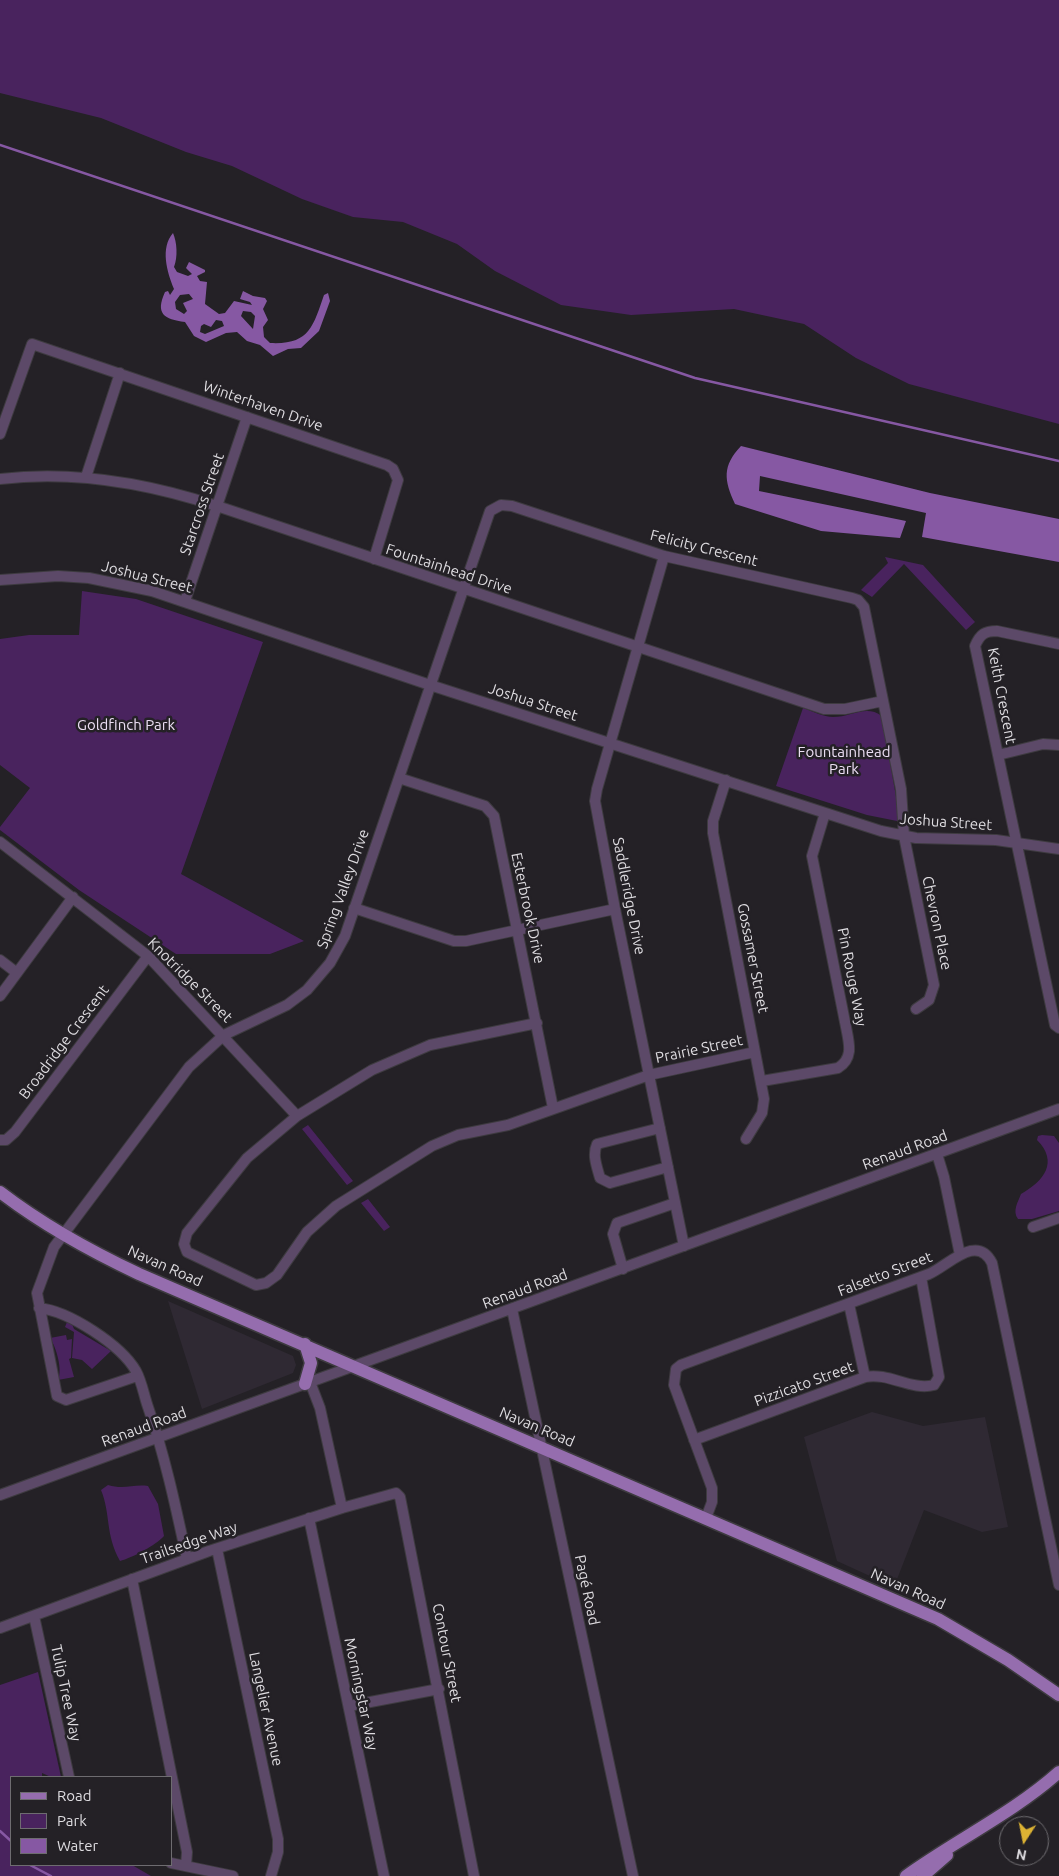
<!DOCTYPE html>
<meta charset="utf-8">
<style>
body{margin:0}
#map{position:relative;width:1059px;height:1876px;overflow:hidden;background:#242126;font-family:Ubuntu,sans-serif}
canvas{display:block}
.legend{position:absolute;left:10px;top:1776px;width:162px;height:90px;box-sizing:border-box;background:#242126;border:1px solid #6e6c70;margin:0;padding:6px 9px;list-style:none;font-size:15px;color:#dedce0}
.legend li{display:flex;align-items:center;gap:10px;height:25px}
.legend b{width:25px;border:1px solid #6e6c70}
.north{position:absolute;left:999px;top:1816px;width:50px;height:50px;box-sizing:border-box;background:#242126;border:1px solid #6e6c70;border-radius:50%;rotate:191deg;font-size:14px;font-weight:700;line-height:20px;text-align:center;color:#dedce0}
.north::after{content:'';display:block;margin:auto;width:18px;height:22px;background:#dcb233;clip-path:polygon(50% 0,100% 100%,50% 72%,0 100%)}
</style>
<div id="map">
<canvas width="1059" height="1876"></canvas>
<ul class="legend">
<li><b style="height:6px;background:#956dae"></b>Road</li>
<li><b style="height:14px;background:#49235e"></b>Park</li>
<li><b style="height:14px;background:#8658a3"></b>Water</li>
</ul>
<div class="north">N</div>
</div>
<script>
const ctx = document.querySelector('canvas').getContext('2d');
ctx.lineJoin = 'round';
function paint(path, color) {
  ctx.fillStyle = color;
  ctx.fill(path, 'evenodd');
}
function stroke(path, color, width, dash) {
  ctx.strokeStyle = color;
  ctx.lineWidth = width;
  ctx.lineCap = dash ? 'butt' : 'round';
  ctx.setLineDash(dash || []);
  ctx.stroke(path);
}
function label(font, color, halo, rows, align = 'center') {
  ctx.font = font + ' Ubuntu,sans-serif';
  ctx.lineWidth = 5;
  ctx.setLineDash([]);
  ctx.textBaseline = 'middle';
  ctx.strokeStyle = halo;
  ctx.fillStyle = color;
  for (const [text, x, y, turn = 0] of rows) {
    ctx.save();
    ctx.translate(x, y);
    ctx.rotate((+turn || 0) * Math.PI / 180);
    ctx.textAlign = isNaN(turn) ? turn : align;
    if (halo) ctx.strokeText(text, 0, 0);
    ctx.fillText(text, 0, 0);
    ctx.restore();
  }
}
const built = new Path2D(`
 M168 1301 293 1356 296 1365 293 1373 202 1409Z
 M872 1412 923 1426 985 1417 1008 1527 982 1532 924 1510 894 1587 837 1561 804 1437Z`);
const green = new Path2D(`
 M0 0H1059V424L909 384 856 358 804 324 734 309 631 315 561 305 495 271 457 244 403 222 353 217 302 199 232 166 186 152 101 118 0 93Z
 M885 557 923 565 975 622 966 630 904 564 872 597 861 590 888 563Z
 M82 591 136 599 263 642 181 874 304 941 270 954H176L79 890 0 830V827L30 788 0 765V639L29 635H79Z
 M803 708C812 711 824 717 833 717 851 717 866 704 882 716L899 814 897 821 867 815 776 786Z
 M308 1125 353 1181 347 1185 302 1129Z
 M1042 1135 1054 1136 1059 1143V1211L1032 1219H1018C1012 1211 1018 1202 1021 1194 1044 1181 1059 1162 1037 1140L1038 1136Z
 M368 1199 390 1227 384 1231 361 1203Z
 M67 1322 72 1324 74 1329 111 1351 92 1369 82 1360 72 1358 74 1332 65 1327Z
 M66 1335 67 1340 72 1339 71 1358 69 1359 74 1377 58 1380C63 1369 56 1347 50 1338Z
 M108 1485C124 1490 133 1484 148 1486L158 1504 164 1536C156 1545 132 1558 120 1561 105 1534 111 1515 101 1490Z
 M38 1672 61 1777H51L42 1773V1777H11V1865H132L151 1876H0V1685Z`);
const water = new Path2D(`
 M173 233C177 242 178 257 174 267L177 272 188 276 192 274 186 268 189 262 205 270V272L197 276 200 281 207 282 205 304 219 314 225 313 234 301 252 305 250 302 240 299 243 291 253 296 265 298 267 301 263 309 268 320 263 327 264 337 270 343C309 345 313 327 324 295L328 293 330 301 319 331 301 348 288 349 273 356 260 345 247 341 237 332 226 333 206 342 194 336 185 322C164 319 155 314 165 292L168 291 170 295 174 289C167 272 160 248 173 233ZM189 294 193 299 183 303 187 311 184 314 176 309 175 302 180 295ZM243 311 251 312 255 316 253 329 241 316ZM216 320 222 321 224 326 205 334 200 332 201 326 204 324 211 327Z
 M741 446 930 493 1059 519V562L922 537 926 513 760 476 759 491 906 521 900 538 821 531 735 504C724 480 722 466 741 446Z`);
const stream = new Path2D(`
 M0 145 695 378 1059 461
 M0 1831 11 1841
 M30 1865 51 1876`);
const minor = new Path2D(`
 M0 434 32 344 387 465 393 469 398 480 374 559
 M86 477 120 373
 M0 479C74 470 147 483 217 506L824 709H845L883 701
 M664 556 597 789 595 801 615 909 684 1246
 M0 580 58 576 89 578 152 591 430 685 881 831 916 838 996 840 1059 849
 M185 601 247 417
 M1059 644 997 631C985 631 980 634 975 646L1055 1025 1059 1028
 M998 755 1043 744 1059 745
 M399 778 485 806 494 816 553 1108
 M726 780 713 821V833L764 1099 762 1113 746 1139
 M0 842 148 956 297 1116
 M354 908 454 941H466L615 909
 M0 960 17 973
 M0 996 73 897
 M537 1023 430 1045 372 1070 297 1116 247 1158 187 1233 184 1244 187 1252 256 1285 266 1283 277 1275 307 1232 336 1206 432 1146 458 1135 508 1125 649 1075 755 1052
 M762 1081 838 1068C854 1058 849 1043 846 1027L812 856 825 813
 M660 1128 597 1144C592 1155 597 1167 600 1178L610 1183 668 1167
 M0 1140H6L15 1132 148 956
 M937 1154 944 1177 960 1255
 M1033 1227 1059 1218
 M623 1269 613 1234 617 1223 675 1203
 M849 1304 865 1377
 M39 1308C69 1311 121 1345 136 1371 142 1382 144 1396 148 1407 165 1456 176 1508 187 1559
 M512 1309 633 1876
 M137 1376 66 1400 57 1396 37 1293 54 1247 189 1067 224 1035 287 1005 307 990 330 963 345 936 490 511 501 505 512 506 664 556 852 598 858 600 864 607 901 789 904 836 934 985 929 1000 916 1009
 M310 1382 320 1408 342 1508
 M694 1440 865 1377C889 1372 911 1391 934 1385L939 1377 921 1277
 M0 1495 1059 1109
 M309 1518 384 1876
 M706 1518 712 1502V1488L674 1385 676 1369 681 1365 929 1274C949 1265 977 1233 992 1263L1059 1585
 M217 1549 278 1839V1852L271 1876
 M132 1579 187 1852 186 1866
 M34 1616 69 1777
 M0 1628 209 1551 342 1508 396 1493 400 1497 474 1876
 M349 1706 439 1689
 M171 1863 233 1876`);
const major = new Path2D(`
 M0 1192C43 1225 90 1251 139 1274L938 1619 1008 1660 1059 1695
 M305 1344 311 1363 305 1384
 M906 1876C956 1840 1013 1813 1059 1772
 M923 1876 947 1855`);
const streetNames = [
 ["Winterhaven Drive",263,406,19],
 ["Starcross Street",202,504,-71],
 ["Felicity Crescent",704,548,14],
 ["Fountainhead Drive",449,569,18],
 ["Joshua Street",147,577,14],
 ["Keith Crescent",1002,696,79],
 ["Joshua Street",533,702,18],
 ["Joshua Street",946,822,4],
 ["Spring Valley Drive",343,889,-70],
 ["Saddleridge Drive",629,896,79],
 ["Esterbrook Drive",528,908,78],
 ["Chevron Place",937,923,78],
 ["Gossamer Street",753,958,79],
 ["Pin Rouge Way",852,977,79],
 ["Knotridge Street",190,980,45],
 ["Broadridge Crescent",64,1042,-53],
 ["Prairie Street",699,1049,-12],
 ["Renaud Road",905,1150,-20],
 ["Navan Road",165,1266,24],
 ["Falsetto Street",885,1274,-21],
 ["Renaud Road",525,1289,-20],
 ["Pizzicato Street",804,1384,-20],
 ["Renaud Road",144,1427,-20],
 ["Navan Road",537,1427,23],
 ["Trailsedge Way",189,1543,-19],
 ["Navan Road",908,1589,24],
 ["Pagé Road",587,1590,78],
 ["Contour Street",447,1653,79],
 ["Tulip Tree Way",66,1693,78],
 ["Morningstar Way",361,1694,78],
 ["Langelier Avenue",266,1709,78]
];
const parkNames = [
 ["Goldfinch Park",126,725],
 ["Fountainhead",844,752],
 ["Park",844,769]
];
paint(built, '#2f2933');
paint(green, '#49235e');
paint(water, '#8658a3');
stroke(stream, '#8658a3', 2.5);
stroke(minor, '#3e3b40', 12);
stroke(major, '#3e3b40', 15);
stroke(minor, '#5c4968', 10);
stroke(major, '#956dae', 12);
label('15px', '#dedce0', '#242126', streetNames);
label('15px', '#ebdef3', '#242126', parkNames);
</script>
